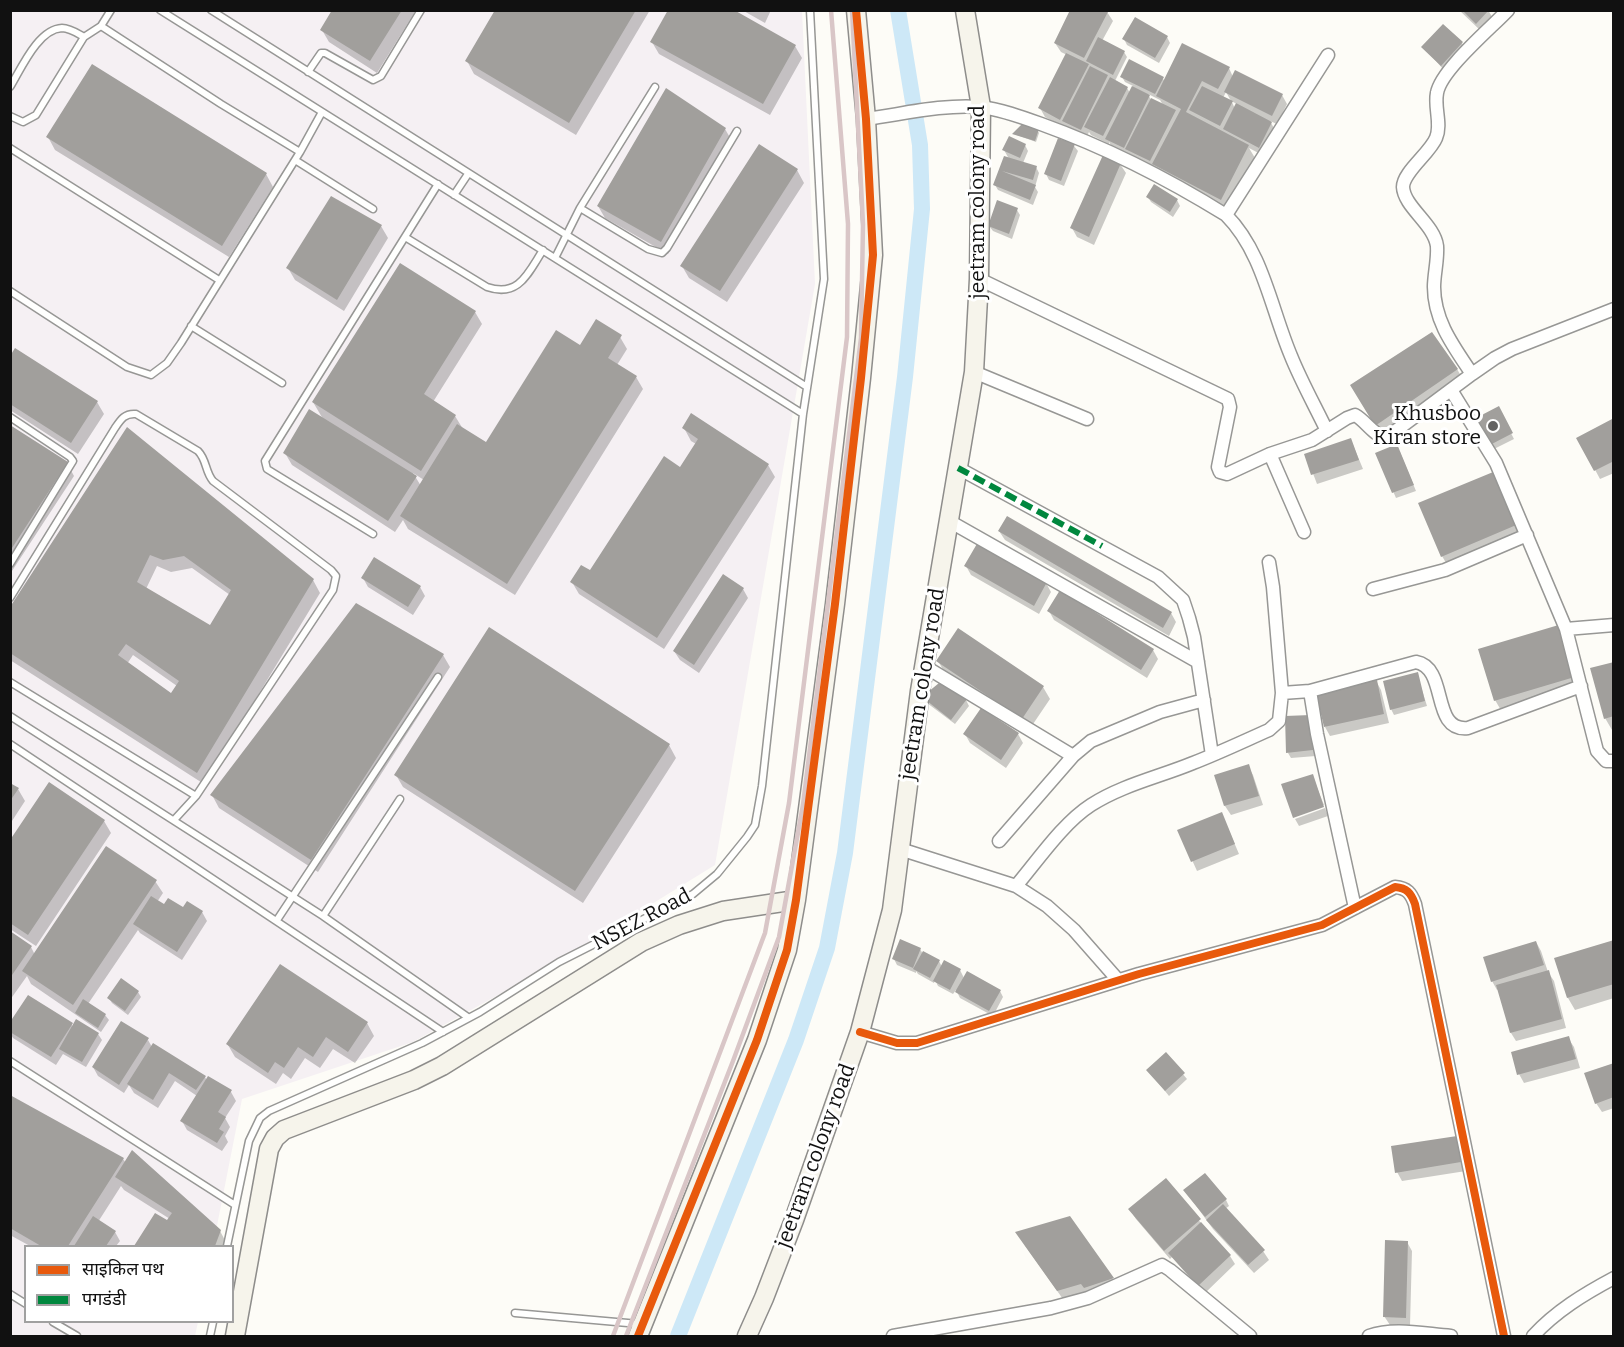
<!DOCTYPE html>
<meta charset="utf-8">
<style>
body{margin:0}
#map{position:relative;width:1624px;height:1347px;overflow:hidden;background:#fdfcf7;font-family:Bitter,"Noto Sans Devanagari",serif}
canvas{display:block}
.frame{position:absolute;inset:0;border:12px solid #111;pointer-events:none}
.legend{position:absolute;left:24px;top:1245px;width:210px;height:78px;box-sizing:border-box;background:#fff;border:2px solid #a0a0a0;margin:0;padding:8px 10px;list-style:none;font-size:18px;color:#111}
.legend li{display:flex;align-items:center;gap:12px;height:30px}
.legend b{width:30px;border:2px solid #a0a0a0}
</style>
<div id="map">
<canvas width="1624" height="1347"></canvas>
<div class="frame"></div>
<ul class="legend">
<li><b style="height:8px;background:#e8590c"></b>साइकिल पथ</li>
<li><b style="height:8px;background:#00873e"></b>पगडंडी</li>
</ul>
</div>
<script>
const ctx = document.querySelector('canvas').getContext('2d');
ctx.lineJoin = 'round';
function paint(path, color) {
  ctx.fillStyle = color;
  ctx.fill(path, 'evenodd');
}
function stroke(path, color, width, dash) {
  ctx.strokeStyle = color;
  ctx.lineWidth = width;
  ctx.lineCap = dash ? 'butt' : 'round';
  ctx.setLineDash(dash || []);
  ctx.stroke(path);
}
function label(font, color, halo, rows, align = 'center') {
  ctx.font = font + ' Bitter,serif';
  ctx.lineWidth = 6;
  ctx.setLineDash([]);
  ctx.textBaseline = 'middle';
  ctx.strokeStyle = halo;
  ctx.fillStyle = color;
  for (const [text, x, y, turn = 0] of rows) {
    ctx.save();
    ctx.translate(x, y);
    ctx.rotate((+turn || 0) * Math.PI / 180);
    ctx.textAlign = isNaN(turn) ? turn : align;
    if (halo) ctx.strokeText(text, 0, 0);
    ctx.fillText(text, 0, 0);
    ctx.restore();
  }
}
const industrial = new Path2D(`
 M10 11H802L815 284 715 865 558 962 413 1042 242 1099 213 1246H26V1322H198L195 1336H11Z`);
const shadow = new Path2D(`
 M334 10H416L377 73 329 42 322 30Z
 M497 10H650L576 135 474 74 467 61Z
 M742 10H771L765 23Z
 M1459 10H1488L1494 20 1482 32Z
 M1107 12 1113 21 1102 41 1124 52 1127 57 1115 81 1127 88 1130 93 1133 86 1125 82 1122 77 1162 78 1165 81 1229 68 1233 77 1282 95 1287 104 1277 124 1270 121 1276 132 1264 156 1249 148 1255 158 1228 211 1161 176 1156 168 1155 169 1132 158 1130 154 1129 156 1112 147 1109 142V144L1091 135 1089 132 1086 138 1069 130 1067 126 1066 128 1045 117 1040 108 1067 55 1061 52 1055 43ZM1226 92 1231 101 1237 104 1235 109 1232 102 1223 98ZM1148 94 1160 100 1163 105 1151 100Z
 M1167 37 1170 43 1159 63 1127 45 1124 39Z
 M652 42 795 46 802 58 770 115 659 54Z
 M1462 43 1465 49 1444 70 1423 47Z
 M725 129 732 141 668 254 605 218 598 206Z
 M1038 131 1039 133 1036 142 1014 134Z
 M48 137 266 174 273 187 229 257 55 150Z
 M1025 145 1028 151 1023 163 1036 167 1039 173 1035 187 1038 192 1033 205 998 190 995 185 1005 158 1009 159 1004 150Z
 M759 146 797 170 804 183 727 302 689 278 682 266Z
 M1074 146 1078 151 1064 186 1049 180 1046 174Z
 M1120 164 1126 173 1094 245 1077 237 1072 228Z
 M1155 186 1177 200 1180 206 1173 217 1151 202 1148 197Z
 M1017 210 1020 215 1012 239 993 231 989 226Z
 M381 226 388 238 344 311 295 280 288 268Z
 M475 312 482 324 433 402 455 416 463 429 486 444 580 347 620 337 627 349 617 365 636 377 643 389 515 595 408 529 403 520 395 532 292 465 285 453 323 419 313 402ZM413 473 424 480 421 486Z
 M10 358 97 402 104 414 78 454 10 410Z
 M1457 369 1464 381 1384 437 1359 398Z
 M1498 408 1514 439 1492 450 1476 420Z
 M1614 420V473L1600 479 1578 438Z
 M10 427 67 463 74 476 10 574Z
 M684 428 768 465 775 477 664 649 579 594 572 582 590 573 680 469 696 444 691 441Z
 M127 429 313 580 320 593 204 784 10 660V610ZM157 566 171 572 192 568 230 595 211 628 146 589ZM133 655 177 686 171 695 127 664Z
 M1351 440 1363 469 1317 484 1306 455Z
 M1400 452 1416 491 1396 498 1377 454Z
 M1498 472 1526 536 1449 568 1442 556Z
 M999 531 1171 613 1176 622 1169 636 1005 540Z
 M375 559 420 587 425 596 413 615 368 587 363 578Z
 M966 566 1046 583 1051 592 1039 614 971 575Z
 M743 589 748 598 699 673 680 660 674 651Z
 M1049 611 1153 650 1158 659 1147 678 1054 620Z
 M1561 626 1583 688 1502 712 1495 700Z
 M443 655 450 667 318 872 219 808 212 795Z
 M938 661 1043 687 1050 699 1029 730 945 673Z
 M1614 664V730H1612L1605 718Z
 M1417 674 1427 706 1394 715 1391 709Z
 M1376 681 1381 690 1389 723 1330 736 1325 727Z
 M939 685 966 700 969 706 955 724 927 703Z
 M1310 716 1316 756 1291 758 1288 753Z
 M965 734H1018L1023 743 1006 768 970 743Z
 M669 745 676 758 583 903 403 787 396 775Z
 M1248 766 1253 775 1263 805 1231 815 1225 806 1216 776Z
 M1312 775 1324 805 1294 816Z
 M10 784 18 789 25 801 10 824Z
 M1325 808 1328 816 1299 826 1295 819Z
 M1222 814 1239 854 1197 871 1179 831Z
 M104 821 111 833 36 946 10 929V842Z
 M155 881 163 893 157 902 164 906 202 912 207 921 182 960 140 933 138 930 88 1004 105 1015 109 1020 101 1032 31 984 27 976 10 1000V933L31 947 35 955Z
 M1614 941V998L1575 1010 1568 998 1556 959Z
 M1536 942 1541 951 1548 972 1554 981 1566 1028 1516 1041 1511 1033 1499 989 1497 990 1492 981Z
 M920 949 923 954 939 961 942 967 960 970 964 978 1000 991 1003 997 993 1016 960 998 956 990 953 994 938 986 935 980 934 983 918 974 916 971V973L897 965 894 959Z
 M138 992 141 997 128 1015 112 1003 109 998Z
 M77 1021 98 1034 102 1040 86 1067 63 1054 56 1065 13 1038 10 1033V1025L71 1024 73 1027Z
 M367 1023 374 1036 355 1063 333 1049 320 1068 305 1058 291 1079 283 1073 276 1084 235 1057 228 1045Z
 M1568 1038 1574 1047 1580 1068 1524 1083 1519 1074Z
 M148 1040 152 1047 205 1077 207 1081 231 1092 236 1101 225 1118 230 1127 225 1136 228 1142 222 1151 187 1130 182 1121 197 1096 175 1081 158 1108 134 1093 129 1085 124 1093 98 1076 93 1067Z
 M1166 1054 1187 1079 1169 1096 1148 1070Z
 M1614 1064V1108L1602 1112 1596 1103Z
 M10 1097 123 1159 126 1163 220 1231 227 1244 226 1246H136L156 1215 167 1222 170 1219 124 1190 121 1186 98 1222 115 1232 120 1241 116 1246H30L10 1235Z
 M1456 1137 1461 1146 1466 1171 1402 1181 1397 1172Z
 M1166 1180 1205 1228 1230 1256 1235 1264 1204 1294 1172 1257 1170 1259 1136 1219 1130 1210Z
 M1189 1196 1226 1200 1229 1206 1225 1209 1263 1251 1269 1260 1254 1273 1213 1229Z
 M1069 1218 1113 1279 1120 1290 1065 1302 1024 1244Z
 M1407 1242 1412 1251 1410 1326 1390 1325 1384 1316Z`);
const canal = new Path2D(`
 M678 1336 796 1040 827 948 845 853 905 377 922 209 920 145 898 10`);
const building = new Path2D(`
 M332 10H402L370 61 320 30Z
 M495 10H636L569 123 465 61Z
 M668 10H734L796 45 763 104 650 42Z
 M1070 10H1109L1084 58 1054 43Z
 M1462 10H1489L1476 24Z
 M1135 17 1168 36 1155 58 1122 39Z
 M1443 24 1463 42 1441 66 1421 47Z
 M1098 37 1125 51 1113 75 1086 61Z
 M1182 43 1230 67 1218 89 1202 81 1186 112 1249 145 1221 200 1152 164 1181 109 1156 96Z
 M1066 53 1089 64 1060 120 1038 108Z
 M1129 59 1164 77 1155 94 1120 77Z
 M92 64 267 173 222 246 46 137Z
 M1090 66 1108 75 1081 130 1062 121Z
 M1235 70 1283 94 1272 116 1224 92Z
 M1110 77 1128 87 1103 136 1084 127Z
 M1132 86 1150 95 1124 148 1105 139Z
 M1202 86 1233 101 1220 126 1189 110Z
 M666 88 726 128 661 242 597 206Z
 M1151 98 1176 110 1150 161 1125 149Z
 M1236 103 1272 122 1259 148 1223 129Z
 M1022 124 1039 129 1035 141 1012 134Z
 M1009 136 1026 144 1020 158 1002 150Z
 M1058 138 1075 144 1061 181 1044 174Z
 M759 144 798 169 720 291 680 266Z
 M1103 155 1121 163 1089 237 1070 228Z
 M1004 156 1037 166 1033 180 1002 171 1036 185 1030 200 993 185Z
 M1154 184 1178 199 1170 212 1146 197Z
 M331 196 382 225 337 300 286 268Z
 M997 200 1018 208 1009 234 988 226Z
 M400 263 476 311 424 394 456 415 421 471 312 402Z
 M596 319 622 335 608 358 637 376 507 584 400 516 457 424 486 442 556 330 580 345Z
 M1432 332 1458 369 1375 426 1350 385Z
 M15 348 98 401 71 443 10 404V356Z
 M1499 406 1513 433 1488 446 1474 419Z
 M309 409 417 476 388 521 283 453Z
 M691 413 769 464 657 638 570 582 581 565 590 570 664 456 680 467 698 439 682 428Z
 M1614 418V461L1594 471 1576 438Z
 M10 425 68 462 10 551Z
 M127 427 314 579 197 773 10 653V607ZM150 555 163 560 184 556 231 590 210 625 137 582ZM126 644 179 681 171 693 118 655Z
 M1351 438 1359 460 1311 475 1304 454Z
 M1397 444 1414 485 1392 493 1375 453Z
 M1498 470 1521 523 1441 557 1418 503Z
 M1007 516 1172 612 1163 628 998 531Z
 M978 542 1047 582 1034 606 964 566Z
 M374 557 421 586 408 607 361 578Z
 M723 574 744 588 694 665 673 651Z
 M1060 590 1154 649 1141 670 1047 611Z
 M356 603 444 654 311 860 210 795Z
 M1562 624 1578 676 1494 701 1478 649Z
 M489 627 670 744 575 891 394 775Z
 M958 628 1044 686 1022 719 936 661Z
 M1614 662V716L1604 719 1590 668Z
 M1418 672 1425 701 1390 710 1383 681Z
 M1377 680 1384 714 1324 727 1316 693Z
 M939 683 967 699 951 720 922 697Z
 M981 708 1019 733 1001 760 963 734Z
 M1311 715 1313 750 1286 753 1285 716Z
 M1249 764 1259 796 1224 806 1214 775Z
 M1313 774 1324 807 1293 818 1281 784Z
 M49 782 105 820 28 935 10 923V840Z
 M10 783 19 788 10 801Z
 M1222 812 1235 844 1191 862 1177 830Z
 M106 846 157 880 73 1005 22 971Z
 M151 896 164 904 168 898 183 907 187 901 203 911 177 952 133 924Z
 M10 931 32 946 10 978Z
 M900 939 921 948 913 968 892 959Z
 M1614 940V984L1567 998 1554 958Z
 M1536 941 1544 965 1491 982 1483 957Z
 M923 951 940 960 930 978 913 969Z
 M944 960 961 969 950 990 933 981Z
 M280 964 368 1022 348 1052 326 1037 313 1057 298 1047 284 1068 275 1062 268 1073 226 1044Z
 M1549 970 1562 1019 1510 1033 1496 985Z
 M967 971 1001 990 989 1011 955 992Z
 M121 978 139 991 125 1011 107 998Z
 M28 995 73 1023 51 1057 10 1032V1022Z
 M83 999 106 1014 98 1028 75 1013Z
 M76 1019 99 1033 82 1062 59 1049Z
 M121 1021 149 1038 119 1085 92 1067Z
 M1569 1036 1576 1059 1517 1075 1511 1052Z
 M153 1043 206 1076 196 1090 169 1073 153 1100 127 1084Z
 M1166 1052 1185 1073 1165 1091 1146 1070Z
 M1614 1063V1097L1595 1104 1584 1073Z
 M208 1076 232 1090 218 1112 226 1117 219 1129 224 1132 217 1143 180 1121Z
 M10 1095 124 1158 68 1246H41L10 1228Z
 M1457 1136 1461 1162 1395 1173 1391 1146Z
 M132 1150 221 1230 215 1246H134L155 1213 167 1220 172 1213 115 1177Z
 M1205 1173 1227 1199 1205 1217 1183 1190Z
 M1166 1178 1201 1219 1164 1251 1128 1209Z
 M1223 1204 1265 1250 1248 1265 1206 1220Z
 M93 1216 116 1231 106 1246H74Z
 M1070 1216 1114 1278 1084 1288 1081 1284 1057 1291 1015 1232Z
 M1201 1222 1231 1255 1198 1286 1168 1253Z
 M1385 1240 1408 1241 1406 1318 1383 1317Z`);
const lane = new Path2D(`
 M160 10 803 414
 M211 10 807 387
 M101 26 221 104 300 152
 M308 72 321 53H325L373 80 381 76 421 10
 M10 87C21 69 38 29 62 28 70 28 77 33 84 37
 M10 116 23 122 36 115 84 37 101 26 111 10
 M10 148 219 280
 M295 160 373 209
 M454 195 468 174
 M580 208 648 249 662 253 667 248 737 131
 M405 237 487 287C519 298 528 273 543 250
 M555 258 580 208 655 87
 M10 291 127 367 151 375 167 363 181 343 300 152 322 112
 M191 326 282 383
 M10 417 70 457 73 461 10 564
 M373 534 267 469 265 461 438 184
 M10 598 115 428C121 419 125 413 136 414L198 451C207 460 205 472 213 481L331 570 336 576 333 590 196 796 174 820
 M10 682 196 796
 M10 716 323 916 469 1018
 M10 744 443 1032
 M323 916 400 799
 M277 920 438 677
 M10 1061 235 1205
 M227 1246 249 1141 260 1118 269 1111 422 1043 480 1012 559 962 693 894 717 874 747 837 755 825 762 786 803 414 824 279 810 10
 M10 1294 26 1304
 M515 1313 639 1324
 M53 1322 77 1336
 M210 1336 213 1322`);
const street = new Path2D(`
 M1508 10C1490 29 1441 70 1437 93 1434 108 1442 124 1436 138 1430 153 1403 172 1403 187 1404 207 1434 224 1437 246 1438 260 1434 274 1434 287 1434 321 1454 347 1472 374L1495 358 1512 349 1614 309
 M866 119C903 114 943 104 980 107 1000 109 1022 117 1041 124 1105 147 1168 179 1226 215
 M979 279 1228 399 1230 407 1218 467 1220 472 1227 474 1270 454 1312 440 1347 418 1355 415C1366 421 1373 435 1386 438L1472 374
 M974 372 1087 419
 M1451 390 1496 463 1566 629 1597 751 1606 761H1614
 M1327 431C1315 406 1301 381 1291 356 1271 309 1263 252 1226 215L1328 55
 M1270 454 1304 532
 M958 468 1158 577 1183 600 1189 618 1194 637 1212 755
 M949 521 1198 662
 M1269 562 1273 587 1282 693
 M1373 589 1445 570 1527 535
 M1566 629 1614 625
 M924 666 1073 756
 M1310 691 1317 734 1355 908
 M999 841 1073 756 1091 741 1160 712 1204 700
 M900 849 1016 886 1047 906 1074 930 1118 980
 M1016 886C1038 860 1063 823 1091 805 1122 785 1159 777 1193 763 1219 753 1244 741 1269 730L1279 721 1282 693 1310 691 1416 662C1449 668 1430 732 1468 728L1581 686
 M860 1032 897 1043H917L1139 974 1322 925 1395 887C1407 888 1411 893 1415 904L1504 1336
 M893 1336 1051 1308 1088 1298 1162 1265 1170 1270 1250 1336
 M1369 1336C1394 1327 1424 1334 1451 1336
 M1533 1336C1556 1311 1584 1294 1614 1278`);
const secondary = new Path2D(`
 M235 1336 269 1149 275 1138 284 1130 414 1080 442 1066 641 942 679 925 723 911 796 900
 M638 1336 757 1040 787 950 796 900 835 604 861 378 873 255 866 119 856 10
 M747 1336 764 1298 794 1220 860 1032 892 910 920 691 974 372 979 279 981 107 965 10`);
const rail = new Path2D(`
 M613 1336 765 933 789 803 847 337 848 224 831 10
 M626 1336 733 1061 779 937 803 805 861 338 863 224 852 10`);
const quiet = new Path2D(`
 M958 468 1102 546`);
const cycleway = new Path2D(`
 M860 1032 897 1043H917L1139 974 1322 925 1395 887C1407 888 1411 893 1415 904L1504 1336
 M638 1336 757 1040 787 950 796 900 835 604 861 378 873 255 866 119 856 10`);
const markers = [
 [1493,426,6,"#646362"]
];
const streetNames = [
 ["jeetram colony road",978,202,-90],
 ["jeetram colony road",923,684,-81],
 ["NSEZ Road",642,920,-28],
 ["jeetram colony road",816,1156,-70]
];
const poiNames = [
 ["Khusboo",1481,414],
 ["Kiran store",1481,438]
];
paint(industrial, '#f5f0f3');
paint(shadow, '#0003');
stroke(canal, '#cde8f7', 16);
paint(building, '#a19f9c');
stroke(lane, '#979795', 9);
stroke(street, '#979795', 15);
stroke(secondary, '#8e8d8b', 21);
stroke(lane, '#fffffe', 6);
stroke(street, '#fffffe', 12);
stroke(secondary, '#f6f4eb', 18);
stroke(rail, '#d9c6c7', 4.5);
stroke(quiet, '#00873e', 6, [12, 6]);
stroke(cycleway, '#e8590c', 8);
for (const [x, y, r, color] of markers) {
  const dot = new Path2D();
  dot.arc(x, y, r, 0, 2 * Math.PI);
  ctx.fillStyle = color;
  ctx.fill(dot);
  stroke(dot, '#fff', 2);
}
label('21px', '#111', '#fff', streetNames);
label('21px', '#111', '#fff', poiNames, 'right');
</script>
